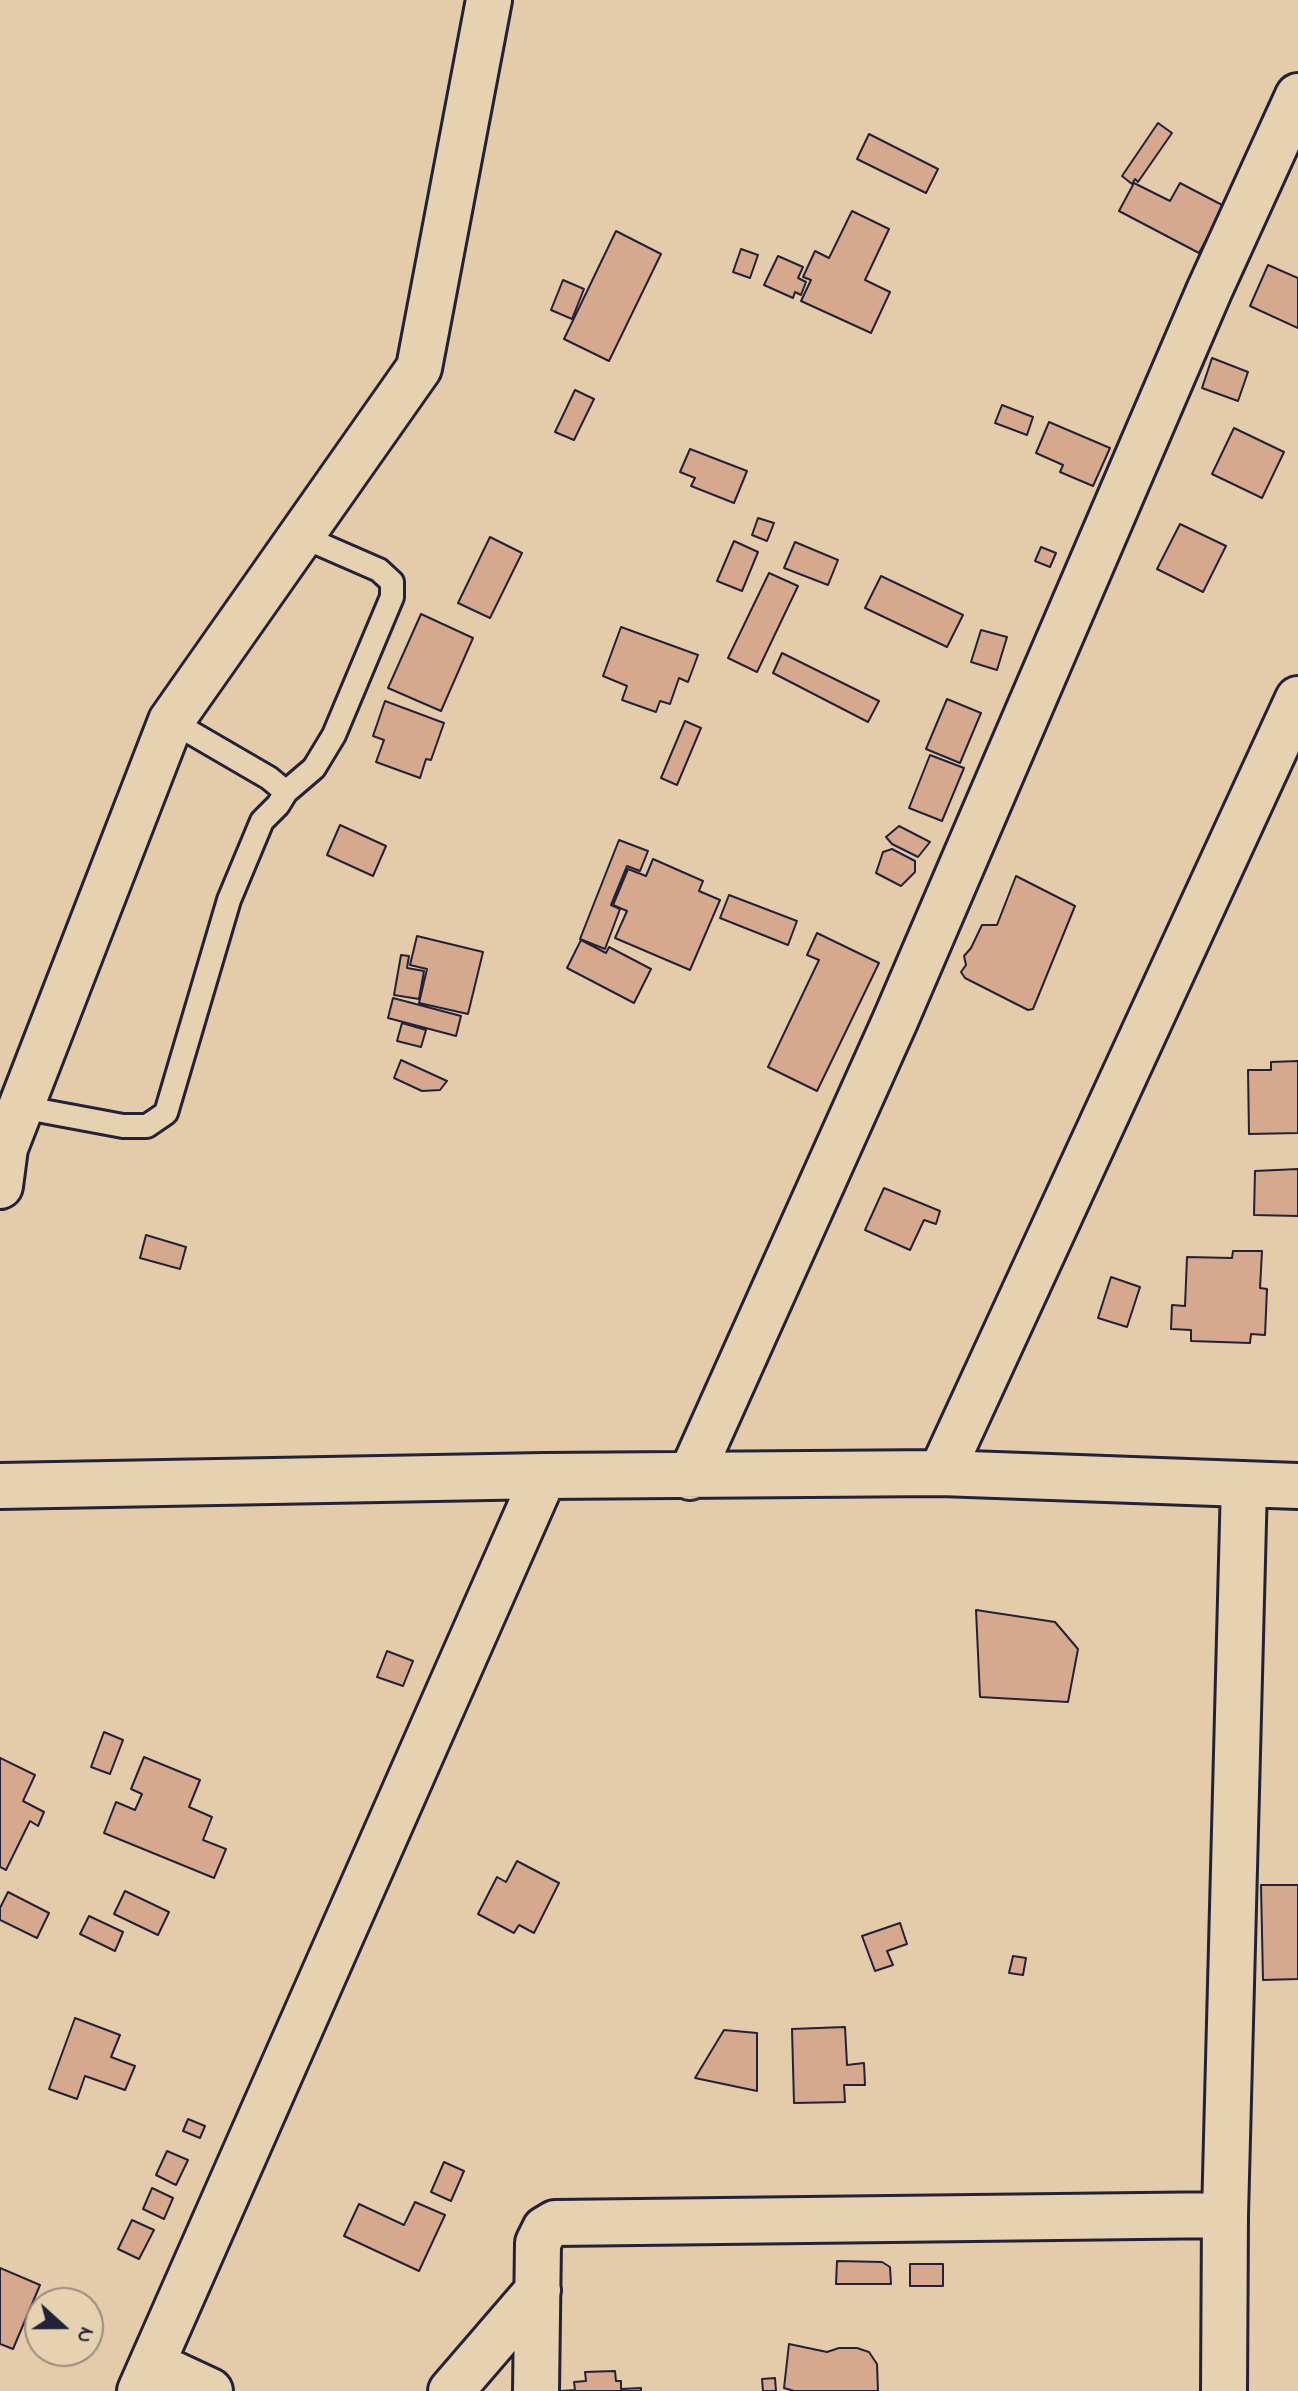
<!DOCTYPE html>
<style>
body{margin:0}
#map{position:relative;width:1298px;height:2391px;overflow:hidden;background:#e4cbaa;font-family:"Indie Flower",sans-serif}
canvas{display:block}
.north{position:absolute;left:24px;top:2287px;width:80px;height:80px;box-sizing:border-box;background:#e6d2b0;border:2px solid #988c81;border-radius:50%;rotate:111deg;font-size:22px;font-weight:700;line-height:32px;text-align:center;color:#22223b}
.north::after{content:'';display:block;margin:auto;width:28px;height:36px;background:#22223b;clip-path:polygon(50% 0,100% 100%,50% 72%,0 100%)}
</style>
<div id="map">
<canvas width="1298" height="2391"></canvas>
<div class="north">N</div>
</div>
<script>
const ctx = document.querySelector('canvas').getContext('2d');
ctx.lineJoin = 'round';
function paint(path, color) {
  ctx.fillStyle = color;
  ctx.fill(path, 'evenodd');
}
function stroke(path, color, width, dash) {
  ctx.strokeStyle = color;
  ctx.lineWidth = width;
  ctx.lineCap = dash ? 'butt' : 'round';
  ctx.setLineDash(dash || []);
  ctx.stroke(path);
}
const building = new Path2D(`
 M1158 123 1172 133 1138 182 1135 179 1132 184 1122 176Z
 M869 134 938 169 926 193 857 159Z
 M1134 183 1170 201 1180 183 1224 206 1199 253 1119 211Z
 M852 211 889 229 865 280 890 292 871 333 801 301 811 280 803 277 815 251 829 258Z
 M616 231 661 254 609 361 564 339Z
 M741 249 758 255 750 278 733 272Z
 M778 256 803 267 798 278 806 282 801 295 795 292 793 298 764 285Z
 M1268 265 1298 278V328L1250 306Z
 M563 280 584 289 572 319 551 310Z
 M1212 358 1248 372 1238 401 1202 388Z
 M575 390 594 399 574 440 555 432Z
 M1002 405 1033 417 1027 435 995 423Z
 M1049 422 1110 448 1093 486 1060 472 1063 465 1036 453Z
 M1234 428 1284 452 1262 498 1212 474Z
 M690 449 747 471 734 503 691 486 695 478 680 472Z
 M758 518 774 523 767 541 752 535Z
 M1180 524 1226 546 1203 592 1157 569Z
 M490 537 522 553 490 618 458 603Z
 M734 541 758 552 742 591 717 581Z
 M795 542 838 560 828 585 784 568Z
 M1041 547 1056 553 1050 567 1035 561Z
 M769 573 798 586 757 672 728 658Z
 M881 576 963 615 947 647 865 608Z
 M421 614 473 638 441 711 388 688Z
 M621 627 698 655 688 682 679 678 670 704 660 701 656 712 622 700 627 686 603 676Z
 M981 630 1007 637 997 670 971 662Z
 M782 653 879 701 868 722 773 673Z
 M947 699 981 713 960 763 926 749Z
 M385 701 444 723 431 760 426 759 420 778 376 762 384 740 373 736Z
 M685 721 701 728 677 785 661 778Z
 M930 755 964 768 942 821 909 808Z
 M340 825 386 846 373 876 327 855Z
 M899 826 930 842 918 857 892 844 886 837Z
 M619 840 648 851 640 871 627 866 611 905 620 909 605 949 580 939Z
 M892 849 915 861V872L901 886 876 873 883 852Z
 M653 859 703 881 699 891 720 900 690 970 615 938 627 911 613 905 628 869 646 876Z
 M1016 876 1075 906 1033 1009 1028 1010 965 978 961 972 966 965 964 956 971 948 982 925H997Z
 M729 895 797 921 788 945 720 918Z
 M817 933 879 963 817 1091 768 1067 819 960 807 955Z
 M417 936 483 952 468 1014 419 1003 427 969 410 965Z
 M581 940 606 953 609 947 651 969 634 1003 567 968Z
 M401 955 409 956 407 968 424 971 419 999 394 995Z
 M393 998 461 1016 456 1036 388 1018Z
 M402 1023 426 1030 421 1047 397 1041Z
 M401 1060 447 1081 440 1090 422 1091 394 1078Z
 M1298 1061V1133L1249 1134 1248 1070H1271V1062Z
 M1298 1169V1216L1254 1215 1255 1171Z
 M884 1188 940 1211 936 1224 924 1220 910 1250 865 1230Z
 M146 1235 186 1247 180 1269 140 1258Z
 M1233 1251H1262L1260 1288 1267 1289 1265 1335 1251 1334 1250 1343 1191 1341V1330L1171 1329 1172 1305 1185 1306 1187 1257 1232 1258Z
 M1111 1277 1140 1287 1127 1327 1098 1318Z
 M976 1610 1055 1622 1078 1649 1068 1702 980 1697Z
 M387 1651 413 1661 403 1686 377 1677Z
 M104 1732 123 1740 110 1774 91 1767Z
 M144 1757 200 1780 189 1807 212 1817 203 1840 226 1849 214 1878 104 1833 116 1802 135 1810 142 1794 131 1789Z
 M0 1758 35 1775 23 1801 44 1812 38 1826 30 1821 6 1870 0 1867Z
 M517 1861 559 1883 534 1933 519 1925 514 1933 478 1914 497 1877 506 1882Z
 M1261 1885H1298V1979L1263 1980Z
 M125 1891 169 1912 158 1935 114 1914Z
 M8 1892 49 1913 37 1938 0 1920V1908Z
 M89 1916 123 1932 115 1951 80 1934Z
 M900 1923 907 1944 887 1951 893 1965 875 1971 862 1936Z
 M1013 1956 1026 1958 1023 1975 1009 1973Z
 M75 2018 120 2035 111 2057 135 2066 125 2090 85 2076 77 2099 49 2089Z
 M845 2027 847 2065 864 2063 865 2085H844L845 2102 794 2103 792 2029Z
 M724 2030 757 2033V2091L695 2078Z
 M188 2119 205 2126 200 2138 183 2131Z
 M167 2151 188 2160 176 2185 156 2175Z
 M444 2162 464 2171 451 2201 431 2192Z
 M152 2188 173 2198 164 2219 143 2209Z
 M415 2202 445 2215 419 2271 344 2236 359 2204 404 2225Z
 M132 2220 154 2230 139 2259 118 2249Z
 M837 2261 882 2262 890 2267 891 2284H836Z
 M910 2264H943V2286H910Z
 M0 2268 40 2285 13 2349 0 2344Z
 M789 2344 827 2352 839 2348H857L869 2352 877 2364 878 2391H794L784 2388Z
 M615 2371 616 2381H621V2389L641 2388V2391H561L575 2390 574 2382 586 2381 585 2372Z
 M775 2378 776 2391H763L762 2379Z`);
const lane = new Path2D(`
 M286 792 314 768 334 735 392 597V582L379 570 301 536
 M21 1107 123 1126H147L166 1113 229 900 262 821 278 805 286 792 269 778 171 721`);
const street = new Path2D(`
 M0 1186 5 1148 171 721 419 368 489 0
 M941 1473 1298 699
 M690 1477 895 1021 1209 291 1298 96
 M0 1486 544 1476 941 1473 1298 1486
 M152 2364 210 2391
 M140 2391 544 1476
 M451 2391 538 2290
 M536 2391 538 2243 545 2229 555 2223 1225 2215
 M1224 2391 1225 2215 1244 1484`);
paint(building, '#d6a88d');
stroke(building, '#22223b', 2);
stroke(lane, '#22223b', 28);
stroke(street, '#22223b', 50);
stroke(lane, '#e6d2b0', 22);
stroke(street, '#e6d2b0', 44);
</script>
